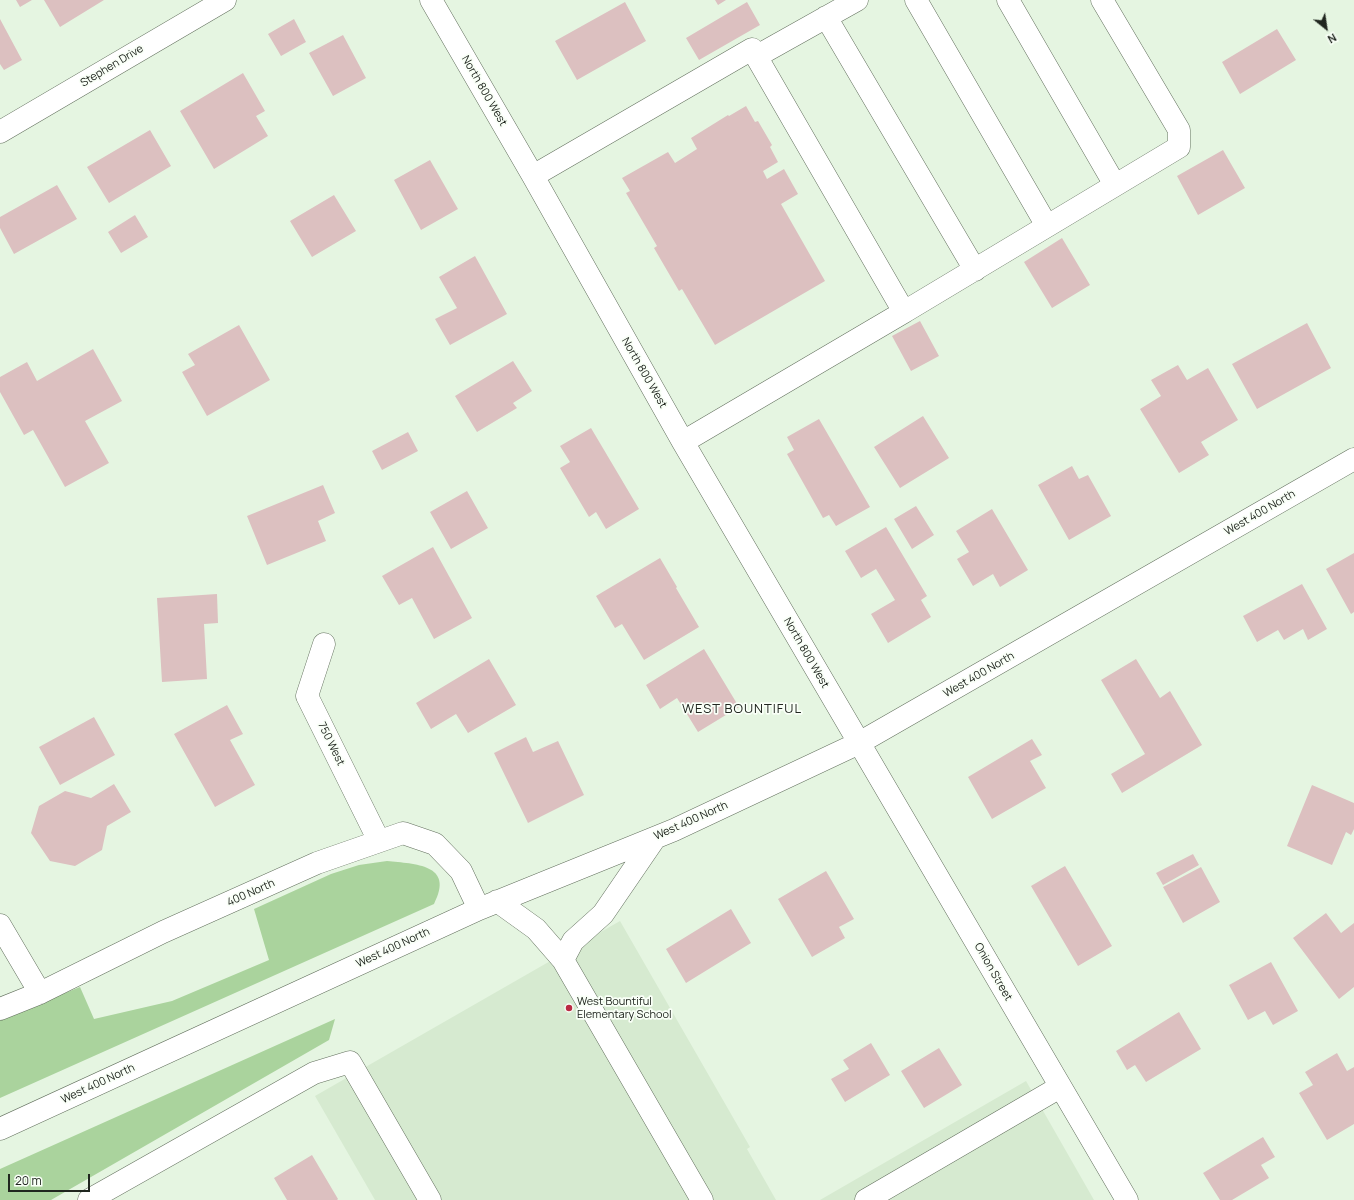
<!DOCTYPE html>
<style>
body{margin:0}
#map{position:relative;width:1354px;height:1200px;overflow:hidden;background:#e5f5e1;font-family:Manrope,sans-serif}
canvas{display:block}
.north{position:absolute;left:1306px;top:8px;width:40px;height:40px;-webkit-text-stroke:3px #f9fff7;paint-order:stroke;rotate:150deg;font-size:11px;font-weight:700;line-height:16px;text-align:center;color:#20261f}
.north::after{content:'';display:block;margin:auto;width:14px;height:18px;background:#20261f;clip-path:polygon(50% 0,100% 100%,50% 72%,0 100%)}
.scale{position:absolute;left:8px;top:1174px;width:82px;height:18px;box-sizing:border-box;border:2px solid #20261f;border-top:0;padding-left:5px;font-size:12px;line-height:14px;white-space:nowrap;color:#20261f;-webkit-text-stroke:3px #f9fff7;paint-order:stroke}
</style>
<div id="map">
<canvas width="1354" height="1200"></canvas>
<div class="north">N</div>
<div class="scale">20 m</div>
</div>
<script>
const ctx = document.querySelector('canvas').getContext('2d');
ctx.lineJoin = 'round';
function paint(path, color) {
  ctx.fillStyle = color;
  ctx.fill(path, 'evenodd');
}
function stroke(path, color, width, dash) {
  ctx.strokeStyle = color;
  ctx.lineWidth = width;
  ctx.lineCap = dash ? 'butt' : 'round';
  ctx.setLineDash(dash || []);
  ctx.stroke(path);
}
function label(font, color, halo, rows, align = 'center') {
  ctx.font = font + ' Manrope,sans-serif';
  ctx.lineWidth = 3.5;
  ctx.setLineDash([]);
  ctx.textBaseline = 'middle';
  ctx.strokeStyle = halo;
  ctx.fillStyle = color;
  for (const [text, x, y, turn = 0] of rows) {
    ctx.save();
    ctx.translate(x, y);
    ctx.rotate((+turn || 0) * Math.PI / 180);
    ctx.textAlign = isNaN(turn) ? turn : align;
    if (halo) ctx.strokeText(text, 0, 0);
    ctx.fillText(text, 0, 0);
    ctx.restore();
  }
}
const built = new Path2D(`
 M620 921 750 1147 747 1149 776 1200H375L315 1096Z
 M1026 1081 1094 1200H820Z`);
const green = new Path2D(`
 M387 861C415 864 455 864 434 904L0 1098V1019L80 987 94 1019 172 1001 269 960 254 909 331 874 359 865Z
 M335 1019 329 1040 51 1200H0V1169Z`);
const building = new Path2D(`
 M16 0H32L20 7Z
 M44 0H104L60 27Z
 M715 0H726L718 5Z
 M625 2 646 41 577 80 555 41Z
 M747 2 760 25 699 60 686 38Z
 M0 19 22 60 4 70 0 64Z
 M294 19 306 42 281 56 268 34Z
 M1277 29 1296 60 1240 94 1222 62Z
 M343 35 366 78 333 96 309 53Z
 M243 73 265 111 256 116 268 136 214 169 180 111Z
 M746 106 755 122 758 121 772 145 770 147 778 162 763 171 767 179 784 169 798 194 781 204 825 281 715 345 682 289 679 291 654 248 657 246 626 193 630 191 622 178 668 152 675 163 697 149 691 138 728 115 729 116Z
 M150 130 171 166 109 203 87 167Z
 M1223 150 1245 188 1198 215 1177 176Z
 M430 160 458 209 421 230 394 180Z
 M57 185 77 219 14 254 0 228V217Z
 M334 195 356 231 312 257 290 221Z
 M135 215 148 237 121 253 108 232Z
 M1062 238 1090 285 1052 308 1024 262Z
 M475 256 507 314 450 345 435 319 457 308 439 277Z
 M920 321 939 356 911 371 892 336Z
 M1307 323 1331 368 1257 409 1232 364Z
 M239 325 270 380 207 416 182 372 195 365 188 354Z
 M93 349 122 401 85 421 109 463 65 487 33 430 24 435 0 392V377L27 362 37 381Z
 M513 361 532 391 513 403 517 408 477 432 455 396Z
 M1178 365 1187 380 1208 368 1238 420 1201 442 1209 455 1179 473 1140 409 1161 396 1151 380Z
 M923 416 949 458 900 488 874 447Z
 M819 419 870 507 836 526 829 515 823 518 787 454 794 450 787 437Z
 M591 428 639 509 606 529 596 512 589 517 560 468 570 462 560 446Z
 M408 432 418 451 382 470 372 451Z
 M1072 466 1079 479 1088 475 1111 516 1069 540 1038 485Z
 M323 485 335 513 318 521 326 541 267 565 247 516Z
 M467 491 488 528 451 549 430 512Z
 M916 506 934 535 912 549 894 519Z
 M992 509 1028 570 1000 587 993 574 973 586 957 559 969 552 956 531Z
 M886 527 927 596 921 600 931 617 888 643 871 614 895 600 876 569 861 578 845 551Z
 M433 547 472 618 434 639 412 598 399 605 382 576Z
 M1354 553V612L1351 614 1326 569Z
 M660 558 677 587 676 588 699 627 644 660 622 624 615 628 596 596Z
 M1302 584 1327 629 1308 640 1303 629 1284 640 1278 630 1257 642 1243 616Z
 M217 594 218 623 204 624 207 679 162 682 157 598Z
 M704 649 739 707 698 732 677 698 660 709 646 685Z
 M489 659 516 705 468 733 456 714 431 729 416 703Z
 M1136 659 1160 698 1170 691 1202 745 1122 793 1111 774 1145 754 1101 680Z
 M227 705 243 734 230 740 255 785 215 807 174 734Z
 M94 717 115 755 60 785 39 747Z
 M526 737 533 752 558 741 584 795 528 823 494 753Z
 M1032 739 1042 755 1030 761 1046 788 992 819 968 777Z
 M114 784 131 812 107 826 102 850 75 866 50 861 31 833 39 806 65 791 91 798Z
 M1312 785 1354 803V829L1351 835 1346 832 1332 865 1287 846Z
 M1193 854 1199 865 1163 885 1156 873Z
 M1065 866 1112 946 1078 966 1031 886Z
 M1201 867 1220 902 1183 923 1163 887Z
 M826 871 854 919 839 927 845 938 812 957 778 899Z
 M731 909 751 943 686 983 666 949Z
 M1326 913 1341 933 1354 923V987L1339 999 1293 938Z
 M1271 962 1298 1011 1273 1025 1265 1011 1248 1020 1229 985Z
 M1179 1012 1201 1049 1146 1082 1135 1065 1127 1070 1116 1051Z
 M871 1043 890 1075 845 1102 831 1079 849 1069 843 1060Z
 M939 1048 962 1085 924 1108 901 1071Z
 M1337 1053 1347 1071 1354 1067V1124L1327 1140 1299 1093 1313 1085 1305 1072Z
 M1263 1137 1275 1157 1261 1165 1269 1178 1232 1200H1220L1203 1173Z
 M312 1155 338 1199 337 1200H287L274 1178Z`);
const minor = new Path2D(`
 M431 0 533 176 683 442 1127 1200
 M916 0 1047 226
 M1008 0 1115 185
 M826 17 975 270
 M757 56 857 0
 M0 132 225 0
 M533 176 752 49 904 312 683 442
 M904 312 1179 147V130L1102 0
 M324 644 307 696 379 841
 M497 901 536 929 563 960 702 1200
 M0 925 40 993
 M563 960 573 941 603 914 655 838
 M0 1009 40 993 163 932 317 863 403 833 435 844 461 871 479 909
 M0 1129 479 909 674 830 859 743 1354 459
 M89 1200 314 1073 350 1062 430 1200
 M866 1200 1060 1087`);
const markers = [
 [569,1008,4,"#bb2a43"]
];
const streetNames = [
 ["Stephen Drive",112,66,-31],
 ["North 800 West",484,91,60],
 ["North 800 West",644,373,60],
 ["West 400 North",1260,513,-30],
 ["North 800 West",806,653,60],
 ["West 400 North",979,675,-30],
 ["750 West",331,744,64],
 ["West 400 North",691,821,-24],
 ["400 North",251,893,-24],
 ["West 400 North",393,948,-25],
 ["Onion Street",993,972,60],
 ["West 400 North",98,1084,-25]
];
const poiNames = [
 ["West Bountiful",577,1002],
 ["Elementary School",577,1015]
];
const quarterNames = [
 ["WEST BOUNTIFUL",742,709]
];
paint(built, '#d6ead0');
paint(green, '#aad39d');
paint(building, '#dcc0c0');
stroke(minor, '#63705e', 23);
stroke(minor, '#fff', 22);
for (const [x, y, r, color] of markers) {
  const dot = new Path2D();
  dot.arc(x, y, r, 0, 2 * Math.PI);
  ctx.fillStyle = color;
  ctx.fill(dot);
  stroke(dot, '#f9fff7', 1.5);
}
label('11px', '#20261f', '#f9fff7', streetNames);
label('11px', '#20261f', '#f9fff7', poiNames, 'left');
ctx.letterSpacing = '1px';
label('13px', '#20261f', '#f9fff7', quarterNames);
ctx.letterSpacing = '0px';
</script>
